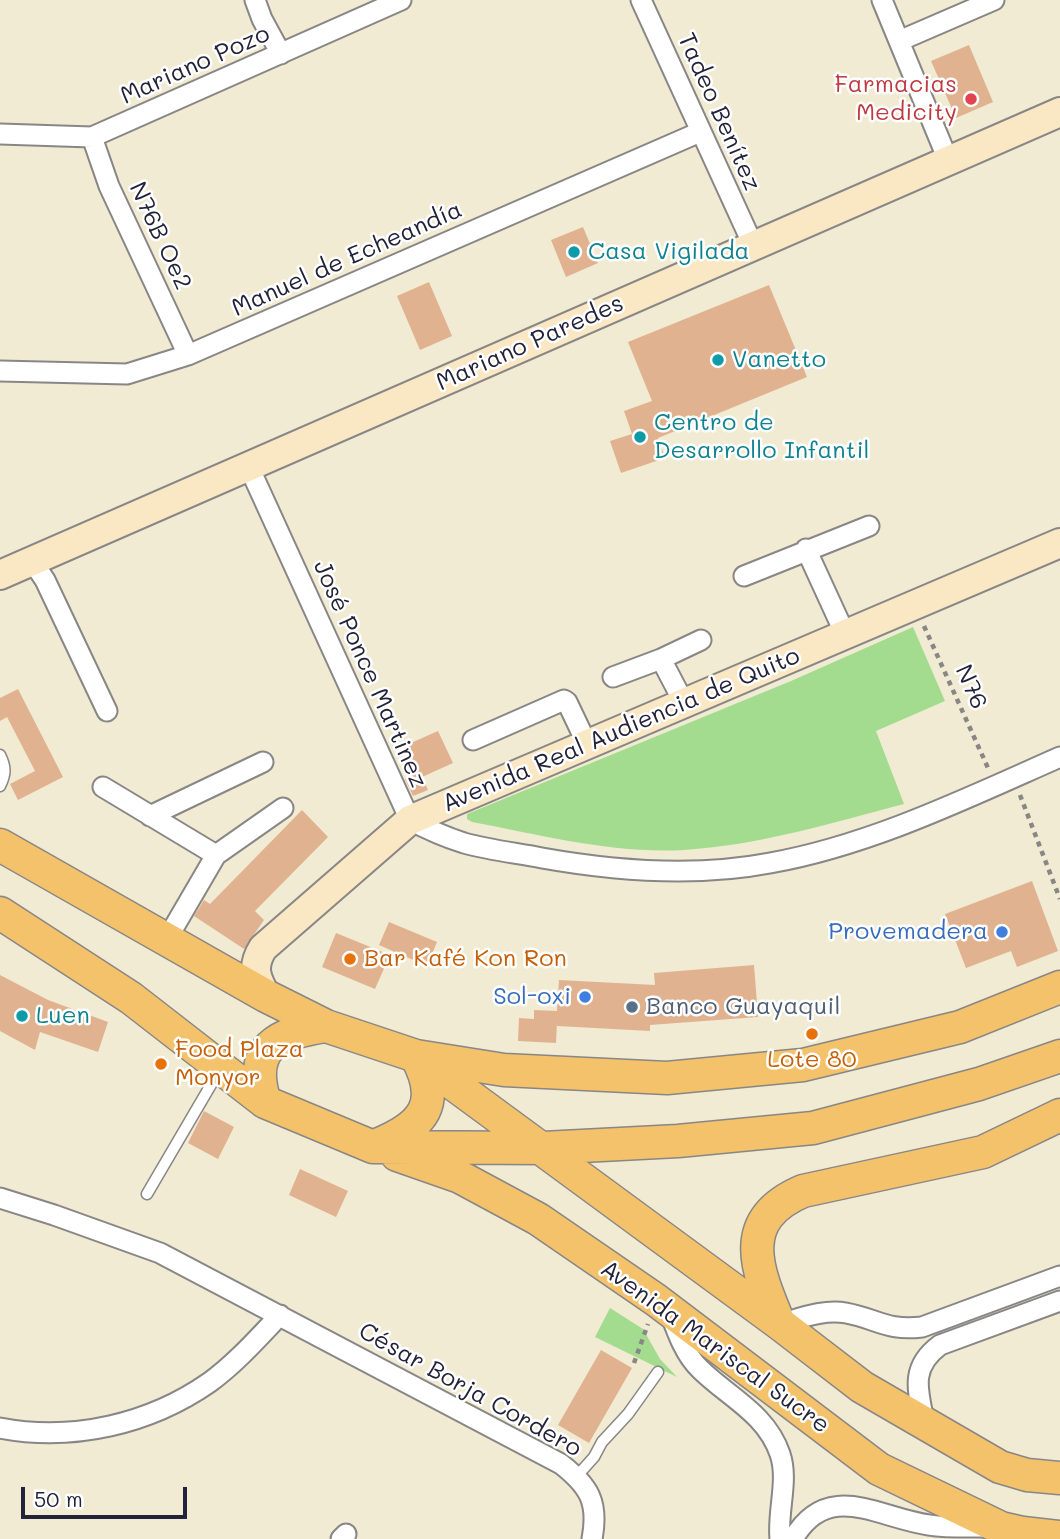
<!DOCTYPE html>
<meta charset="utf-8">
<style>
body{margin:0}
#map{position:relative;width:1060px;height:1539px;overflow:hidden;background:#f0ebd2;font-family:Mali,sans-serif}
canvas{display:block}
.scale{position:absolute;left:21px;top:1487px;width:166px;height:32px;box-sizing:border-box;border:4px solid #22223b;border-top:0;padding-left:9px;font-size:21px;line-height:24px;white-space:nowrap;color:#22223b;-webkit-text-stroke:5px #fff;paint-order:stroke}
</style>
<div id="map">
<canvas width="1060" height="1539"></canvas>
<div class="scale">50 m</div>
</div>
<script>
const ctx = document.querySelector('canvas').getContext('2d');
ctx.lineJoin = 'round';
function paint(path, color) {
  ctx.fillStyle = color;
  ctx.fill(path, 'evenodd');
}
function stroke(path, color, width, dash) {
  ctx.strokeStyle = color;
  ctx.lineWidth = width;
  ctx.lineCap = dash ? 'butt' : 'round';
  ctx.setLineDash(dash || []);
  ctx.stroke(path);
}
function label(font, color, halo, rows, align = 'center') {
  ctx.font = font + ' Mali,sans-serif';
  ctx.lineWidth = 5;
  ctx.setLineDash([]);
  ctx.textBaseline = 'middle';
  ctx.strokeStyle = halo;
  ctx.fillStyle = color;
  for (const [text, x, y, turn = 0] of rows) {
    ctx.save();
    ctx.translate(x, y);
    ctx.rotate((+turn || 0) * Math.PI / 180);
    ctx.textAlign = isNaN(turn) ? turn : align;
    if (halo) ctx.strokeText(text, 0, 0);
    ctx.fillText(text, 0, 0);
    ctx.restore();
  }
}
const green = new Path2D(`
 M913 627 945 701 876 731 904 804C832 823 760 845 684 850 613 854 541 835 472 822L467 819V814L791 681Z
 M610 1308 643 1329 660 1359 677 1377 595 1337Z`);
const building = new Path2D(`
 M969 45 993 102 956 118 931 61Z
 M583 227 598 263 566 277 551 240Z
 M429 282 452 336 420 350 397 296Z
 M769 285 807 377 658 438 665 458 621 473 610 441 632 434 624 411 652 401 628 342Z
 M18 689 63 777 18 800 10 784 35 771 7 717 0 721V698Z
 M438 731 453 763 422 777 428 790 413 796 405 779 415 774 402 747Z
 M302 810 328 837 255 911 264 920 244 949 194 916 204 900 210 904Z
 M1032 881 1058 951 1017 967 1011 951 966 968 945 914Z
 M389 922 437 942 427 966 379 945Z
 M336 933 390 955 375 989 322 967Z
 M754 965 758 1017 650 1025V1031L557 1026V1022L556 1043 518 1041 519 1018 534 1019V1010L557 1011 559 980 655 985 654 973Z
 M0 975 48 1000 108 1022 98 1052 40 1032 35 1050 0 1031Z
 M204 1111 234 1127 218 1159 188 1143Z
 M300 1169 348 1191 336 1217 289 1195Z
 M601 1350 632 1368 589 1443 558 1425Z`);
const path = new Path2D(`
 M924 626 988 768
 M1020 795 1060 899
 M634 1363 648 1324`);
const service = new Path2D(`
 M0 755C6 767 6 774 0 786
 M147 1194 219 1071
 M577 1476 594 1457 602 1442 628 1414 658 1372`);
const minor = new Path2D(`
 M255 0 262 19 281 54
 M641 0 753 245
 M882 0 948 160
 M899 41 994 0
 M0 134 92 137 401 0
 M92 137 109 186 188 355
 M0 371 127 374 188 355 700 132
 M249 467 410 820C427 829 445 837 464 843 489 850 516 853 542 858 615 871 697 877 770 863 871 845 967 798 1060 757
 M806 549 845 634
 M32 561 45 580 107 711
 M744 576 869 526
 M661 659 684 703
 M613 677 661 659 701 640
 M473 740 564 700 567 702 587 744
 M103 787 216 855
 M150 816 263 762
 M167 939 216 855 283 808
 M0 1198 54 1215 160 1253 561 1464C589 1486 599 1502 592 1539
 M670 1313C677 1332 685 1355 700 1369 728 1397 766 1413 780 1454 789 1480 777 1512 780 1539
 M780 1324C801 1318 824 1309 846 1313 878 1319 886 1331 922 1327L1060 1276
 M925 1425C918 1391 909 1368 940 1345L1060 1301
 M0 1428C73 1442 150 1424 210 1382 236 1363 258 1338 280 1315
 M341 1539 346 1534
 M793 1539C828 1479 878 1518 929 1525 949 1528 969 1527 989 1527`);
const secondary = new Path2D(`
 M0 575 1060 112
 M266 996C256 978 251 967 263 948L410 820 1060 543`);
const primary = new Path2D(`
 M0 845 266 996 326 1026 416 1056 504 1070 667 1078 803 1065 960 1027 1060 987
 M0 913 131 998 265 1102 373 1147 543 1148 678 1141 813 1128 979 1084 1060 1056
 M422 1061 780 1324 862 1387 1000 1467 1027 1475 1060 1478
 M265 1102C247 1047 278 1033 326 1026
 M377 1145C424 1126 442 1103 416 1056
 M397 1155 460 1177 538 1219 656 1300 879 1469 1001 1528 1023 1533 1060 1537
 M779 1323C757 1270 735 1220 803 1191L983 1152 1060 1115`);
const markers = [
 [971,99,7,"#e0444e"],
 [574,252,7,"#0f9aa8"],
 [718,360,7,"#0f9aa8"],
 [640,437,7,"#0f9aa8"],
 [1002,932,7,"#3f7fe0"],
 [350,959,7,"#e8710a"],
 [585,997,7,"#3f7fe0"],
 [632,1007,7,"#5c6f8a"],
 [22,1016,7,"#0f9aa8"],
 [812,1034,7,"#e8710a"],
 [161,1064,7,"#e8710a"]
];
const streetNames = [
 ["Mariano Pozo",195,65,-24],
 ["Tadeo Benítez",719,112,66],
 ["N76B Oe2",160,236,65],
 ["Manuel de Echeandía",347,259,-24],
 ["Mariano Paredes",530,343,-24],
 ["José Ponce Martinez",370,674,66],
 ["N76",971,687,66],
 ["Avenida Real Audiencia de Quito",621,730,-23],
 ["Avenida Mariscal Sucre",715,1347,36],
 ["César Borja Cordero",470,1390,29]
];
const healthNames = [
 ["Farmacias",957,85],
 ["Medicity",957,113]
];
const cultureNames = [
 ["Casa Vigilada",588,252],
 ["Vanetto",732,360],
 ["Centro de",654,423],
 ["Desarrollo Infantil",654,451],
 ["Luen",36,1016]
];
const shopNames = [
 ["Provemadera",988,932],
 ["Sol-oxi",571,997]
];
const foodNames = [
 ["Bar Kafé Kon Ron",364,959],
 ["Food Plaza",175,1050],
 ["Monyor",175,1078],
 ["Lote 80",812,1060,"center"]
];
const serviceNames = [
 ["Banco Guayaquil",646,1007]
];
paint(green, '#a3dc8e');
paint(building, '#e1b28f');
stroke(service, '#898686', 13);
stroke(minor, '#898686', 23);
stroke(secondary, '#898686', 32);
stroke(primary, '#898686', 35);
stroke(path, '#898686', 4.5, [5, 5]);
stroke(service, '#fff', 10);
stroke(minor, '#fff', 19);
stroke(secondary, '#fae7c3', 28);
stroke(primary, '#f3c26a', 32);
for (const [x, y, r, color] of markers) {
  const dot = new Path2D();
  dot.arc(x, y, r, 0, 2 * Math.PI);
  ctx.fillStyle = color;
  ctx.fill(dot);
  stroke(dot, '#fff', 2.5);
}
label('24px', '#22223b', '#fff', streetNames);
label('24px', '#be3a42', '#fff', healthNames, 'right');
label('24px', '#0d838f', '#fff', cultureNames, 'left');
label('24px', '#366cbe', '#fff', shopNames, 'right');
label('24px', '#c56008', '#fff', foodNames, 'left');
label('24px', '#4e5e75', '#fff', serviceNames, 'left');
</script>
